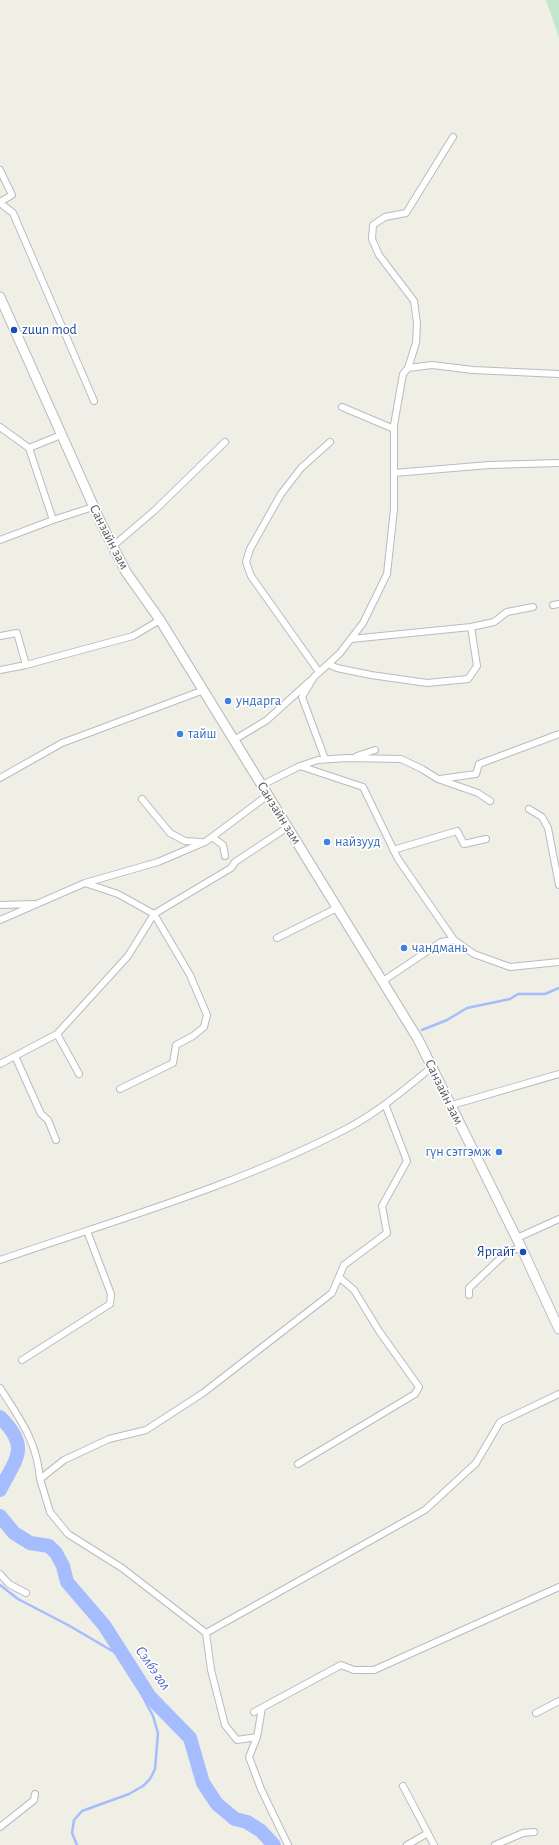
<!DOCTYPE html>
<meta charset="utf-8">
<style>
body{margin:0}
canvas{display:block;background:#efefe5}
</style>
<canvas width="559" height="1845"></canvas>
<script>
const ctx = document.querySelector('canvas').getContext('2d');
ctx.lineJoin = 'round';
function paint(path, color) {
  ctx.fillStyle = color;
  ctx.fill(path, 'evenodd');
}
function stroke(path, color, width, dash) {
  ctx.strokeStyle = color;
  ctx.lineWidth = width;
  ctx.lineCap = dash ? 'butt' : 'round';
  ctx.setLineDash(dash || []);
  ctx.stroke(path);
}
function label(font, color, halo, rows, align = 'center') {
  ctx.font = font + ' "Alegreya Sans",sans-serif';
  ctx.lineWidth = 3.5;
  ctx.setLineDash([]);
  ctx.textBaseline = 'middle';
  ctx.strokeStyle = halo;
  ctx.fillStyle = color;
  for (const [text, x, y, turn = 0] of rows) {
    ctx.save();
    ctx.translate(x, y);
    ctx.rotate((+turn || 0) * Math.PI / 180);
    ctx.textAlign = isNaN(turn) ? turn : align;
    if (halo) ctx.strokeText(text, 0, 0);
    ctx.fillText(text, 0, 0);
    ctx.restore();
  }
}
const green = new Path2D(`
 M546 0H559V38Z`);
const stream = new Path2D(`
 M422 1030 447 1020 467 1008 510 999 518 994H545L559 988
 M0 1585 18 1599 68 1625 126 1659 135 1682 153 1716 158 1733 155 1769 150 1779 143 1786 129 1794 82 1811 74 1820 72 1833 77 1845`);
const river = new Path2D(`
 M0 1417C31 1448 16 1458 0 1490
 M0 1516 14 1533 30 1543 49 1546 56 1553 63 1566 67 1582 104 1625 150 1697 190 1738 203 1783 217 1804 235 1819 247 1822 261 1831 274 1845`);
const street = new Path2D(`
 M0 170 12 195 0 202
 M0 203 13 213 94 401
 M408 368 416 343 417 323 414 301 379 255 372 239 373 225 385 217 406 213 453 137
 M342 407 394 429
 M0 427 29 448 61 435
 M394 473 489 465 559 463
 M53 520 93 507
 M0 540 53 520 29 448
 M113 546 154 511 225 442
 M553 605 559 604
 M471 627 494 622 507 612 533 607
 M0 636 17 633 26 665
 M328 664 337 668 371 675 427 683 468 679 477 666 471 627 351 639
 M0 670 26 665 133 636 160 620
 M319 672 251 576 246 562 250 549 281 494 301 468 330 442
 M234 740 267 720 310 681
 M357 756 375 750
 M325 759 302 697 314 677 340 653 363 623 387 574 394 509V425L403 374 408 368 432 365 473 370 559 374
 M300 766 363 787 398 859 454 940
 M0 778 62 743 204 690
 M440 779 476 774 479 764 559 734
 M262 785 300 766 318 760 347 758 401 759 422 769 438 779 478 793 490 801
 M142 799 170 833 185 841 201 842
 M529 809 542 817 548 828 559 885
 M212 837 268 795
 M393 850 457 831 464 844 486 839
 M85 883 158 862 205 842 212 837 223 845 225 856
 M0 905 33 904
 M0 920 85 883 118 894 154 914 190 975 207 1015 204 1027 193 1036 176 1045 173 1063 120 1089
 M277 938 337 908
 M383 981 441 942 454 940 474 954 510 967 559 962
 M57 1034 79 1074
 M15 1056 41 1114 48 1120 56 1140
 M0 1064 57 1034 128 956 154 914 231 868 235 862 288 827
 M452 1105 559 1074
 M517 1238 559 1219
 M0 1260C116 1220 236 1186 346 1129 377 1113 405 1089 432 1067
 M469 1295V1288L505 1254 521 1247
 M22 1360 110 1304 111 1294 87 1231
 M0 1388C20 1419 37 1441 40 1479
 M298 1464 415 1394 419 1387 379 1331 354 1290 339 1277
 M0 1574 9 1584 26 1593
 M206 1633 425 1510 476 1463 500 1422 559 1394
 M262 1708 257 1737 249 1757 261 1789 288 1845
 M254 1712 341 1665 354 1670H374L559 1587
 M536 1713 559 1701
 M257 1737 237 1740 225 1725 211 1670 206 1633 122 1568 68 1534 50 1512 40 1479 64 1460 109 1439 146 1430 203 1393 332 1293 344 1265 387 1233 382 1206 407 1161 385 1104
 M403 1786 434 1845
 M0 1827 34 1800 35 1794
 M407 1845 428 1833
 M495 1845 523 1833 534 1832`);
const secondary = new Path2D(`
 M0 297 101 523 126 572 160 620 418 1039 521 1247 559 1329`);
const markers = [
 [14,330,4,"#1a4fb4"],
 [228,701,4,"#3f7fe0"],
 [180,734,4,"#3f7fe0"],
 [327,842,4,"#3f7fe0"],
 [404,948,4,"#3f7fe0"],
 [499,1152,4,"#3f7fe0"],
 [523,1252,4,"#1a4fb4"]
];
const transitNames = [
 ["zuun mod",22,330],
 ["Яргайт",515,1252,"right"]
];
const streetNames = [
 ["Санзайн зам",109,537,63],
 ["Санзайн зам",279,813,58],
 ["Санзайн зам",444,1092,64]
];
const shopNames = [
 ["ундарга",236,701],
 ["тайш",188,734],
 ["найзууд",335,842],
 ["чандмань",412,948],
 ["гүн сэтгэмж",491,1152,"right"]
];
const waterNames = [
 ["Сэлбэ гол",153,1668,55]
];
paint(green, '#c2e7cd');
stroke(stream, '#a5bdff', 2.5);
stroke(river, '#a5bdff', 14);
stroke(street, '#babbc1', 8);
stroke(secondary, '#babbc3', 11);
stroke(street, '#fff', 6);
stroke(secondary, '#fff', 9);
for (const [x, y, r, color] of markers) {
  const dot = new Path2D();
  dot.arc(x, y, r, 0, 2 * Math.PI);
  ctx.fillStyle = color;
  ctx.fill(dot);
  stroke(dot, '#fff', 1.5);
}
label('14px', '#164399', '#fff', transitNames, 'left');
label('14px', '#5d5e66', '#fff', streetNames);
label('14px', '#366cbe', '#fff', shopNames, 'left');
label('italic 15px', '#465ec4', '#fff', waterNames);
</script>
